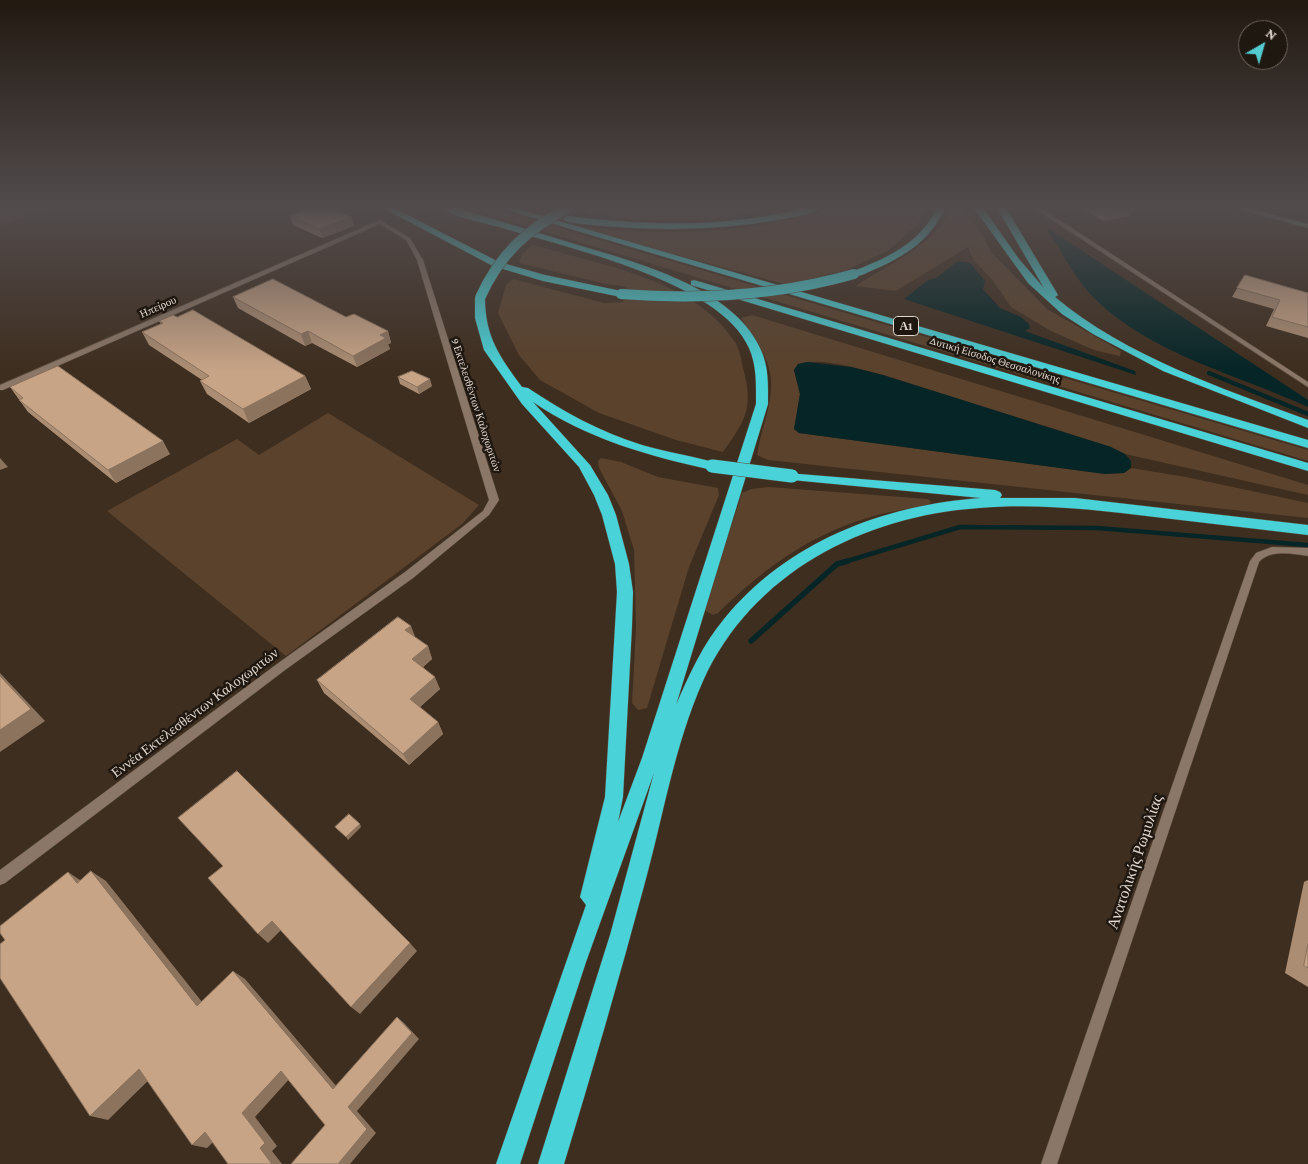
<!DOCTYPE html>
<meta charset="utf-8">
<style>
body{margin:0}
#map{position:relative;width:1308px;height:1164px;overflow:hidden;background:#3e2e1f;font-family:"Crimson Pro",serif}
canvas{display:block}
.north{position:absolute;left:1238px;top:20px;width:50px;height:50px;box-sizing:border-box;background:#1f1811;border:1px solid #6d645d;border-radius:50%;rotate:38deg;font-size:14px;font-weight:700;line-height:20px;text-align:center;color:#e1d7ce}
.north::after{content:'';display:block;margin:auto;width:18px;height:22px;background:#52ccd0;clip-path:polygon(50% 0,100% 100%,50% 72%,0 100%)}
</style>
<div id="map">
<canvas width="1308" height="1164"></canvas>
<div class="north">N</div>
</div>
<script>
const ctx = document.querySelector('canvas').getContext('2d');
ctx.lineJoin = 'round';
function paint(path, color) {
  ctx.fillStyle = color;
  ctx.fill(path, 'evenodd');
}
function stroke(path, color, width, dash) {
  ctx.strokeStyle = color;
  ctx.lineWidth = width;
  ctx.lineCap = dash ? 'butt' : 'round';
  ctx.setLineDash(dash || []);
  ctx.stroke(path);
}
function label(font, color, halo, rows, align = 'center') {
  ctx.font = font + ' "Crimson Pro",serif';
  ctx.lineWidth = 5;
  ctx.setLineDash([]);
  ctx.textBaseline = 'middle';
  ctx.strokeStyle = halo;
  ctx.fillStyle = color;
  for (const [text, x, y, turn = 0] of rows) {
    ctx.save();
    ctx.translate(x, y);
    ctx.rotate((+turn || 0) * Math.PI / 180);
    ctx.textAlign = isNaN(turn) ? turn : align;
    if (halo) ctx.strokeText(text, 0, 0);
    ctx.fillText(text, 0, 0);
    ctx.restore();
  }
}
const green = new Path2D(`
 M0 208H54L0 225Z
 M466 208H492L1308 450V461Z
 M590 208H772C726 226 631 221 581 213Z
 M829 208H926L917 225 889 250 847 270 788 285 567 225C655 236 744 237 829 208Z
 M947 208H962L982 234 991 252 1047 309 1121 351 1120 356 1094 350 1051 331 1011 307 994 282 973 259 968 247 896 291 856 286C876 271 949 238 947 208Z
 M533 245C601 265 694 279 735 342 740 349 741 360 743 368 754 407 746 420 723 452L676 440 599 413 540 380 519 355 498 313 506 285 513 279 604 303 623 302 627 287 606 284 519 263 522 254Z
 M752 315 1308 485V495L1125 454 1111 447 883 375C858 369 824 357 798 364L794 370 800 394 794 429 799 433 1105 474 1124 473 1131 468 1186 477 1308 503V518L768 460 757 455C760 434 769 413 771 391 774 363 756 340 741 318Z
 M328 413 479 505 462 524 286 656 107 511 237 439 259 455Z
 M601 458 621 462 658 477 718 488 719 495 689 567 647 708 638 710 632 703 636 627 634 550 622 511 599 468 598 461Z
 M769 487 928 499 931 502 928 505C907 509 885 512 864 519 806 537 761 571 718 613L713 615 704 610 742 493 751 489Z`);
const water = new Path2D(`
 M1046 227 1308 400V407C1238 375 1151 354 1095 299 1075 279 1061 251 1046 227Z
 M958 261 970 263 985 281 983 289 1000 308 1021 317 1029 324 1030 328 1025 331 1135 371 1136 375 904 299 928 280 936 278Z
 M807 362 851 367 883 375 1111 447 1125 454 1131 461V468L1124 473 1105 474 799 433 794 429 800 394 794 370 798 364Z`);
const streamFar1 = new Path2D(`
 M1209 373 1308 414
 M844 562 960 527 1097 528 1308 545`);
const stream = new Path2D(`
 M751 641 837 564 848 561`);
const street = new Path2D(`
 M1034 208H1041L1308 382V387Z
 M380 220 410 238 423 260 499 500 489 515 413 578 285 670 5 883 0 885V870L277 664 405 572 483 511 489 500 417 260 406 240 380 224 3 390H0V385Z
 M1272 547 1308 548V556C1292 554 1271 549 1259 562L1057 1164H1041L1250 561 1256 553Z`);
const secondary = new Path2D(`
 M1234 208H1245L1308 224V228Z`);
const highway = new Path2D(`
 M383 208H394L499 262 545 275 621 291 626 294 621 297 543 281 493 266Z
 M442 208H456C493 219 529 230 565 241 626 260 731 284 760 348 769 366 768 385 768 404L676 705C689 675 703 644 724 619 787 542 883 505 981 498L792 480 785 476 787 473 995 490 1000 492 1002 495 1000 498H1075L1308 525V535C1257 529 1206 523 1155 517 1097 510 1037 503 979 508 863 516 752 573 703 681 674 746 663 818 644 886 619 979 592 1072 564 1164H538L610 935 654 773 586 962 520 1164H496L586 905 580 897 605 797 617 592 615 564 602 515 594 495 579 467 522 404 484 350 475 318V298L480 295 485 298C485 337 500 357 522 387L528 388C564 412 600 432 642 445 666 452 692 456 717 463L719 466 712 470C649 456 587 439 533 402L590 465 608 495 616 515 629 564 633 592 632 626 623 797 618 822 642 758 756 404C756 385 757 366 749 348 721 282 568 248 503 228 486 223 455 218 442 208Z
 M500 208H514L1308 440V448Z
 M805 208H821C810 216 790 217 777 220 707 232 637 231 567 222L563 219 567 216C647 226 726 228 805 208Z
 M937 208H945C931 240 904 257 873 270 866 273 858 278 851 276V272C885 259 920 244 937 208Z
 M974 208H983L1019 259 1044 288 997 208H1006L1058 295 1055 297C1127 357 1221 388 1308 420V428L1163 371 1093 334 1062 314 1028 283Z
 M694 280 1308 463V471L691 285V281Z`);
const highwayBridgeFar1 = new Path2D(`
 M621 294C701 300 777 296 854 274
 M480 298C499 255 527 229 568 208`);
const highwayBridge = new Path2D(`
 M712 466 792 476`);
const wall = new Path2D(`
 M1082 208H1135L1129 216 1103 221Z
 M290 216 351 217 354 226 322 238 293 225Z
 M1245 275 1308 293V338L1266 326 1274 309 1232 297Z
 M233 297 346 317 388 331 391 343 388 344 390 349 357 367 312 343 305 346 238 308Z
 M177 317 305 376 311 389 249 423 207 394 200 381 202 380 149 345 142 332 161 324 159 321Z
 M398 377 432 386 419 394 400 384Z
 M10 387 170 454 116 483 28 412Z
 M415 638 428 646 432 659 423 667 440 689 420 707 438 722 443 734 409 765 324 693 317 680Z
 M1308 880V987L1285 973 1304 882Z`);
const shadedWall = new Path2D(`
 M1115 208H1135L1129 216 1103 221 1108 210Z
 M351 217 354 226 322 238 319 229Z
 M308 331 312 343 305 346 301 334Z
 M388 331 391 343 388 344 390 349 357 367 353 356 380 335Z
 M305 376 311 389 249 423 243 409Z
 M430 379 432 386 419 394 417 387Z
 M163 441 170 454 116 483 108 470Z
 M0 458 8 467 0 470Z
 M411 626 416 639 405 630Z
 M428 646 432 659 417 672 412 659Z
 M0 673 45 721 0 752Z
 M435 677 440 689 415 711 410 699Z
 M438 722 443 734 409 765 403 754Z
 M360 824 361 827 348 840 346 837Z
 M91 871 106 881 210 1012 197 1006Z
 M68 872 83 882 77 883Z
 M272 921 282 929 268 943 258 934Z
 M410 943 417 951 360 1014 351 1007Z
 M233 971 245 979 343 1094 333 1089Z
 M397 1017 404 1023 419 1039 357 1111 376 1133 350 1164H338L348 1107Z
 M139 1069 154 1075 108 1120 90 1116Z
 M281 1071 292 1076 255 1117 277 1146 272 1151 282 1164H272L260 1148 242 1113Z
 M205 1132 219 1136 207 1148 192 1145Z`);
const building = new Path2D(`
 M309 208H332L351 217 319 229 290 216Z
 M1245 275 1308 293V327L1272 317 1280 300 1237 288Z
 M273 279 346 317 354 314 388 331 380 335 386 338 353 356 308 331 301 334 233 297Z
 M193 310 305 376 243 409 200 381 209 376 142 332 163 323 159 321 173 315 177 317Z
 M58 366 163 441 108 470 19 400 23 398 10 387Z
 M412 371 430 379 417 387 398 377Z
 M398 617 411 626 405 630 428 646 412 659 435 677 410 699 438 722 403 754 317 680Z
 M0 676 31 709 0 730Z
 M237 771 410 943 351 1007 272 921 258 934 208 878 223 866 178 818Z
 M349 814 360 824 346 837 335 827Z
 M91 871 197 1006 233 971 333 1089 397 1017 412 1033 348 1107 367 1129 338 1164H291L325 1125 281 1071 242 1113 265 1143 260 1148 272 1164H228L205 1132 192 1145 139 1069 90 1116 0 978V944L5 940 0 933V926L68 872 77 883Z
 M1308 944V968L1304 966Z`);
const farStreetnames = [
 ["Ηπείρου",158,307,-24],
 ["Δυτική Είσοδος Θεσσαλονίκης",995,360,17],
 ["9 Εκτελεσθέντων Καλοχωριτών",476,405,72]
];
const shields = [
 [906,326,25]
];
const shieldNames = [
 ["Α1",906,326]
];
const streetNames = [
 ["Εννέα Εκτελεσθέντων Καλοχωριτών",195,713,-37]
];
const nearStreetnames = [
 ["Ανατολικής Ρωμυλίας",1135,862,-71]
];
paint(green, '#5a422c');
paint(water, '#062526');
stroke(streamFar1, '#062526', 4.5);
stroke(stream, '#062526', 5.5);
stroke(street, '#594c3f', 1);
stroke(secondary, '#594c3f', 1);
stroke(highway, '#594c3f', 1);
paint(street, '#8a7767');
paint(secondary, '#769289');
paint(highway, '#49d2d7');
stroke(highwayBridgeFar1, '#594c3f', 11, []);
stroke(highwayBridge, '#594c3f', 14, []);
stroke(highwayBridgeFar1, '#49d2d7', 10);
stroke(highwayBridge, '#49d2d7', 13);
paint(wall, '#ab8d73');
paint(shadedWall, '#8b735e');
paint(building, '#c7a486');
stroke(building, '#8b735e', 1);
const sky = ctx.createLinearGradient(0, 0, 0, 371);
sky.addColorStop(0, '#221911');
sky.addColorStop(0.56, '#524c4d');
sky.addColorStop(1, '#524c4d00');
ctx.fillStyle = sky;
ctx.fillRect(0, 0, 1308, 371);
label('11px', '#e1d7ce', '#1f1811', farStreetnames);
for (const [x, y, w] of shields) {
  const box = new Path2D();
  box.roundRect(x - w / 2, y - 9.5, w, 19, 4);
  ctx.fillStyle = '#1f1811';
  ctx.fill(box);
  stroke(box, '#e1d7ce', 1);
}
label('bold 12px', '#e1d7ce', null, shieldNames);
label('14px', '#e1d7ce', '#1f1811', streetNames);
label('16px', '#e1d7ce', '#1f1811', nearStreetnames);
</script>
